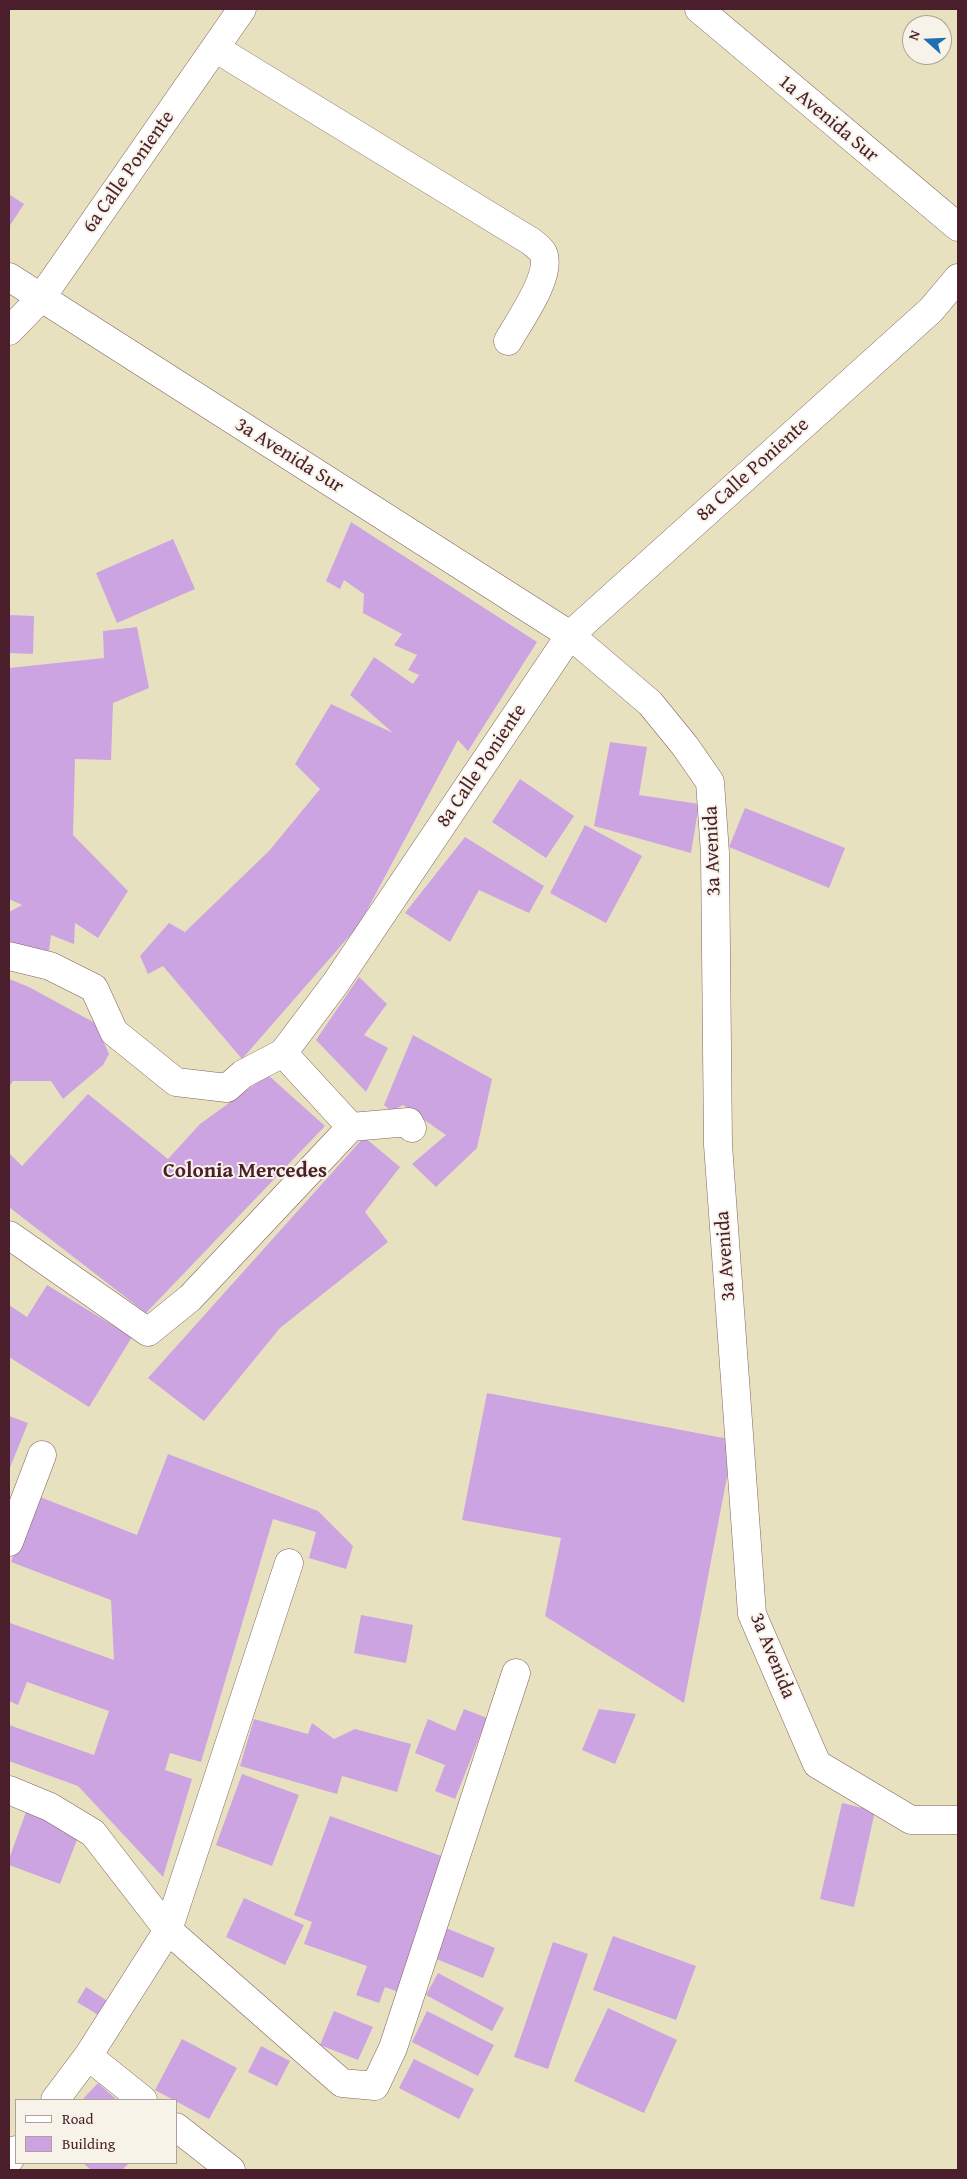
<!DOCTYPE html>
<style>
body{margin:0}
#map{position:relative;width:967px;height:2179px;overflow:hidden;background:#e8e1bf;font-family:"Gentium Book Plus",serif}
canvas{display:block}
.frame{position:absolute;inset:0;border:10px solid #4a1f2b;pointer-events:none}
.legend{position:absolute;left:15px;top:2099px;width:162px;height:65px;box-sizing:border-box;background:#f7f3e8;border:1px solid #b29e9c;margin:0;padding:6px 9px;list-style:none;font-size:15px;color:#4a1f2b}
.legend li{display:flex;align-items:center;gap:10px;height:25px}
.legend b{width:25px;border:1px solid #b29e9c}
.north{position:absolute;left:902px;top:15px;width:50px;height:50px;box-sizing:border-box;background:#f7f3e8;border:1px solid #b29e9c;border-radius:50%;rotate:290deg;font-size:14px;font-weight:700;line-height:20px;text-align:center;color:#4a1f2b}
.north::after{content:'';display:block;margin:auto;width:18px;height:22px;background:#1f6fb2;clip-path:polygon(50% 0,100% 100%,50% 72%,0 100%)}
</style>
<div id="map">
<canvas width="967" height="2179"></canvas>
<div class="frame"></div>
<ul class="legend">
<li><b style="height:6px;background:#fff"></b>Road</li>
<li><b style="height:14px;background:#cca4e2"></b>Building</li>
</ul>
<div class="north">N</div>
</div>
<script>
const ctx = document.querySelector('canvas').getContext('2d');
ctx.lineJoin = 'round';
function paint(path, color) {
  ctx.fillStyle = color;
  ctx.fill(path, 'evenodd');
}
function stroke(path, color, width, dash) {
  ctx.strokeStyle = color;
  ctx.lineWidth = width;
  ctx.lineCap = dash ? 'butt' : 'round';
  ctx.setLineDash(dash || []);
  ctx.stroke(path);
}
function label(font, color, halo, rows, align = 'center') {
  ctx.font = font + ' "Gentium Book Plus",serif';
  ctx.lineWidth = 4;
  ctx.setLineDash([]);
  ctx.textBaseline = 'middle';
  ctx.strokeStyle = halo;
  ctx.fillStyle = color;
  for (const [text, x, y, turn = 0] of rows) {
    ctx.save();
    ctx.translate(x, y);
    ctx.rotate((+turn || 0) * Math.PI / 180);
    ctx.textAlign = isNaN(turn) ? turn : align;
    if (halo) ctx.strokeText(text, 0, 0);
    ctx.fillText(text, 0, 0);
    ctx.restore();
  }
}
const building = new Path2D(`
 M10 195 24 204 9 227V196Z
 M351 522 537 642 468 751 458 740 359 925 242 1059 163 966 148 974 140 956 169 923 185 932 269 851 320 789 295 764 331 704 393 733 350 695 374 657 413 684 419 675 408 670 417 655 394 645 402 634 363 613 364 594 344 580 340 589 326 581Z
 M173 539 195 589 117 623 96 573Z
 M9 615 34 616 33 654 9 653Z
 M137 627 149 688 113 703 111 760 75 759 73 835 128 891 98 938 75 923 74 944 51 935 49 951 9 944V912L22 905 9 899V668L104 658 103 631Z
 M610 742 647 747 639 795 699 804 691 853 594 826Z
 M520 779 574 816 546 858 492 822Z
 M745 808 845 848 829 888 729 847Z
 M585 825 642 856 606 923 550 893Z
 M465 837 544 886 529 913 479 890 450 942 405 913Z
 M359 977 387 1004 364 1035 388 1048 366 1092 316 1040Z
 M9 979 29 987 95 1023 109 1054 103 1065 63 1099 51 1081H13L9 1087Z
 M413 1035 492 1079 477 1148 436 1187 412 1164 446 1135 403 1105 391 1111 384 1105Z
 M268 1075 325 1126 146 1313 9 1207V1153L22 1166 88 1094 168 1159 200 1124Z
 M364 1137 400 1167 365 1212 388 1242 280 1328 204 1421 148 1378Z
 M47 1285 132 1337 89 1407 9 1357V1305L27 1317Z
 M487 1393 734 1440 684 1703 545 1616 561 1538 462 1520Z
 M9 1416 28 1423 9 1470Z
 M168 1454 318 1511 353 1546 346 1569 309 1558 316 1532 273 1519 201 1762 170 1753 165 1770 192 1779 163 1877 78 1786 9 1761V1725L94 1755 109 1711 27 1682 18 1705 9 1701V1627L10 1623 114 1660 111 1600 11 1562 35 1495 137 1535Z
 M361 1615 413 1625 406 1663 354 1653Z
 M464 1709 487 1718 455 1799 435 1791 445 1765 415 1753 428 1719 455 1731Z
 M599 1709 636 1714 615 1764 582 1750Z
 M254 1719 308 1734 312 1723 334 1739 355 1729 411 1744 397 1792 342 1776 337 1794 240 1766Z
 M242 1774 299 1795 272 1866 216 1845Z
 M842 1803 875 1811 854 1907 820 1899Z
 M26 1812 80 1832 60 1884 9 1865V1859Z
 M330 1816 450 1859 401 1993 385 1987 379 2003 356 1995 367 1966 304 1944 312 1922 294 1915Z
 M244 1898 304 1925 285 1965 226 1937Z
 M446 1928 495 1948 483 1978 434 1958Z
 M613 1936 696 1966 676 2020 593 1990Z
 M553 1942 588 1954 548 2069 514 2057Z
 M438 1973 504 2008 492 2031 426 1995Z
 M86 1987 109 2002 100 2016 77 2002Z
 M608 2008 677 2040 644 2113 574 2081Z
 M334 2011 373 2027 358 2060 320 2045Z
 M427 2011 494 2045 478 2076 412 2042Z
 M182 2039 237 2068 209 2119 155 2090Z
 M261 2046 290 2061 277 2086 248 2072Z
 M414 2059 474 2089 459 2119 399 2088Z
 M98 2083 117 2100H82Z
 M83 2163H129L122 2170H91Z`);
const minor = new Path2D(`
 M699 9 958 227
 M215 48 532 242C535 245 541 249 543 253 553 275 519 321 508 341
 M9 277 570 635 650 703 685 746 710 782 715 853 718 1145 752 1614 817 1764 911 1820H958
 M9 331 41 298 242 9
 M9 956 50 966 94 988 114 1032 176 1082 227 1088 243 1074 283 1053 335 984 570 635 931 310 958 278
 M283 1053 351 1127
 M9 1235 148 1332 190 1298 351 1127 409 1122 412 1128
 M9 1542 42 1455
 M9 1790 50 1807 93 1833 168 1930 342 2083 375 2086 393 2048 516 1673
 M88 2056 143 2100
 M55 2100 88 2056 168 1930 289 1563
 M176 2127 231 2170
 M9 2160 16 2150`);
const streetNames = [
 ["1a Avenida Sur",828,119,40],
 ["6a Calle Poniente",129,172,-55],
 ["3a Avenida Sur",289,456,32],
 ["8a Calle Poniente",753,470,-42],
 ["8a Calle Poniente",482,766,-56],
 ["3a Avenida",713,851,-92],
 ["3a Avenida",726,1256,-94],
 ["3a Avenida",772,1656,68]
];
const neighbourhoodNames = [
 ["Colonia Mercedes",245,1172]
];
paint(building, '#cca4e2');
stroke(minor, '#81635f', 29);
stroke(minor, '#fff', 28);
label('20px', '#4a1f2b', '#f7f3e8', streetNames);
label('bold 21px', '#4a1f2b', '#f7f3e8', neighbourhoodNames);
</script>
